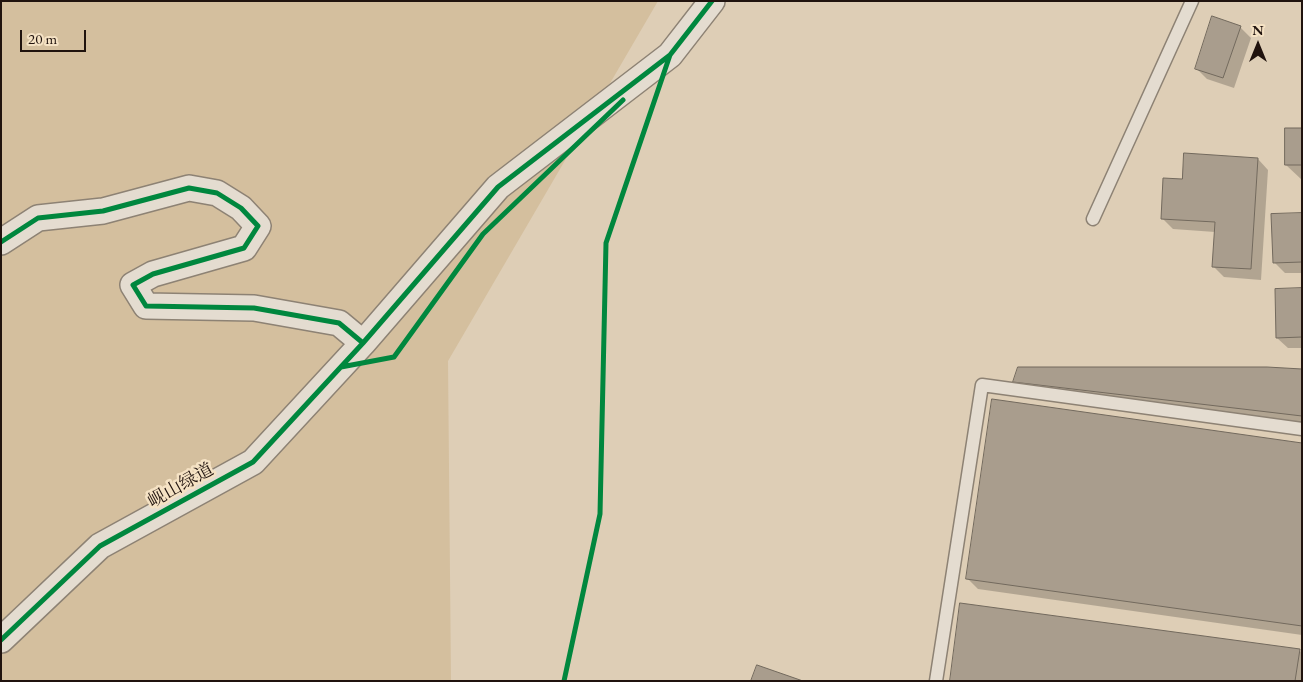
<!DOCTYPE html>
<meta charset="utf-8">
<style>
body{margin:0}
#map{position:relative;width:1303px;height:682px;overflow:hidden;background:#deceb6;font-family:"EB Garamond",serif}
canvas{display:block}
.frame{position:absolute;inset:0;border:2px solid #20130e;pointer-events:none}
.north{position:absolute;left:1233px;top:20px;width:50px;height:50px;-webkit-text-stroke:4px #f5e2c4;paint-order:stroke;rotate:0deg;font-size:14px;font-weight:700;line-height:20px;text-align:center;color:#20130e}
.north::after{content:'';display:block;margin:auto;width:18px;height:22px;background:#20130e;clip-path:polygon(50% 0,100% 100%,50% 72%,0 100%)}
.scale{position:absolute;left:20px;top:30px;width:66px;height:22px;box-sizing:border-box;border:2px solid #20130e;border-top:0;padding-left:6px;font-size:15px;line-height:18px;white-space:nowrap;color:#20130e;-webkit-text-stroke:4px #f5e2c4;paint-order:stroke}
</style>
<div id="map">
<canvas width="1303" height="682"></canvas>
<div class="frame"></div>
<div class="north">N</div>
<div class="scale">20 m</div>
</div>
<script>
const ctx = document.querySelector('canvas').getContext('2d');
ctx.lineJoin = 'round';
function paint(path, color) {
  ctx.fillStyle = color;
  ctx.fill(path, 'evenodd');
}
function stroke(path, color, width, dash) {
  ctx.strokeStyle = color;
  ctx.lineWidth = width;
  ctx.lineCap = dash ? 'butt' : 'round';
  ctx.setLineDash(dash || []);
  ctx.stroke(path);
}
function label(font, color, halo, rows, align = 'center') {
  ctx.font = font + ' "EB Garamond","Noto Serif SC",serif';
  ctx.lineWidth = 5;
  ctx.setLineDash([]);
  ctx.textBaseline = 'middle';
  ctx.strokeStyle = halo;
  ctx.fillStyle = color;
  for (const [text, x, y, turn = 0] of rows) {
    ctx.save();
    ctx.translate(x, y);
    ctx.rotate((+turn || 0) * Math.PI / 180);
    ctx.textAlign = isNaN(turn) ? turn : align;
    if (halo) ctx.strokeText(text, 0, 0);
    ctx.fillText(text, 0, 0);
    ctx.restore();
  }
}
const green = new Path2D(`
 M1 1H658L448 361 451 681H1Z`);
const shadow = new Path2D(`
 M1240 27 1251 38 1234 88 1207 79 1196 68Z
 M1302 129V180L1286 165Z
 M1258 159 1268 170 1261 280 1224 277 1213 266 1215 232 1173 229 1162 218 1183 180Z
 M1302 214V273H1285L1274 262Z
 M1302 290V348H1288L1277 338Z
 M1302 370V425L1025 393 1015 382Z
 M1302 444V635L978 589 967 578Z
 M1299 650 1302 653V681H951Z`);
const building = new Path2D(`
 M1212 16 1241 26 1223 78 1195 69Z
 M1285 128H1302V165H1285Z
 M1184 153 1258 158 1251 269 1212 267 1215 222 1161 219 1163 178 1182 179Z
 M1302 213V262L1273 263 1271 214Z
 M1302 288V337L1276 338 1275 289Z
 M1018 367H1267L1302 369V416L1013 382Z
 M992 399 1302 443V626L966 579Z
 M960 603 1300 649 1295 681H950Z
 M757 665 803 681H751Z`);
const service = new Path2D(`
 M1093 219 1192 1
 M936 681 982 385 1302 429`);
const minor = new Path2D(`
 M1 242 38 218 103 211 189 188 217 193 241 208 258 226 244 248 153 274 133 285 146 306 254 308 339 323 363 343 498 187 670 55 712 1
 M1 640 100 546 253 462 363 343`);
const cycleway = new Path2D(`
 M1 242 38 218 103 211 189 188 217 193 241 208 258 226 244 248 153 274 133 285 146 306 254 308 339 323 363 343 498 187 670 55 712 1
 M341 367 394 357 483 234 623 100
 M1 640 100 546 253 462 363 343
 M564 681 600 514 606 243 670 55`);
const streetNames = [
 ["岘山绿道",181,486,-29]
];
paint(green, '#d4bf9e');
paint(shadow, '#0003');
paint(building, '#a99d8d');
stroke(building, '#72695d', 1);
stroke(service, '#8d8274', 15);
stroke(minor, '#8d8274', 28);
stroke(service, '#e4dcd0', 12);
stroke(minor, '#e4dcd0', 25);
stroke(cycleway, '#00873e', 5);
label('18px', '#20130e', '#f5e2c4', streetNames);
</script>
